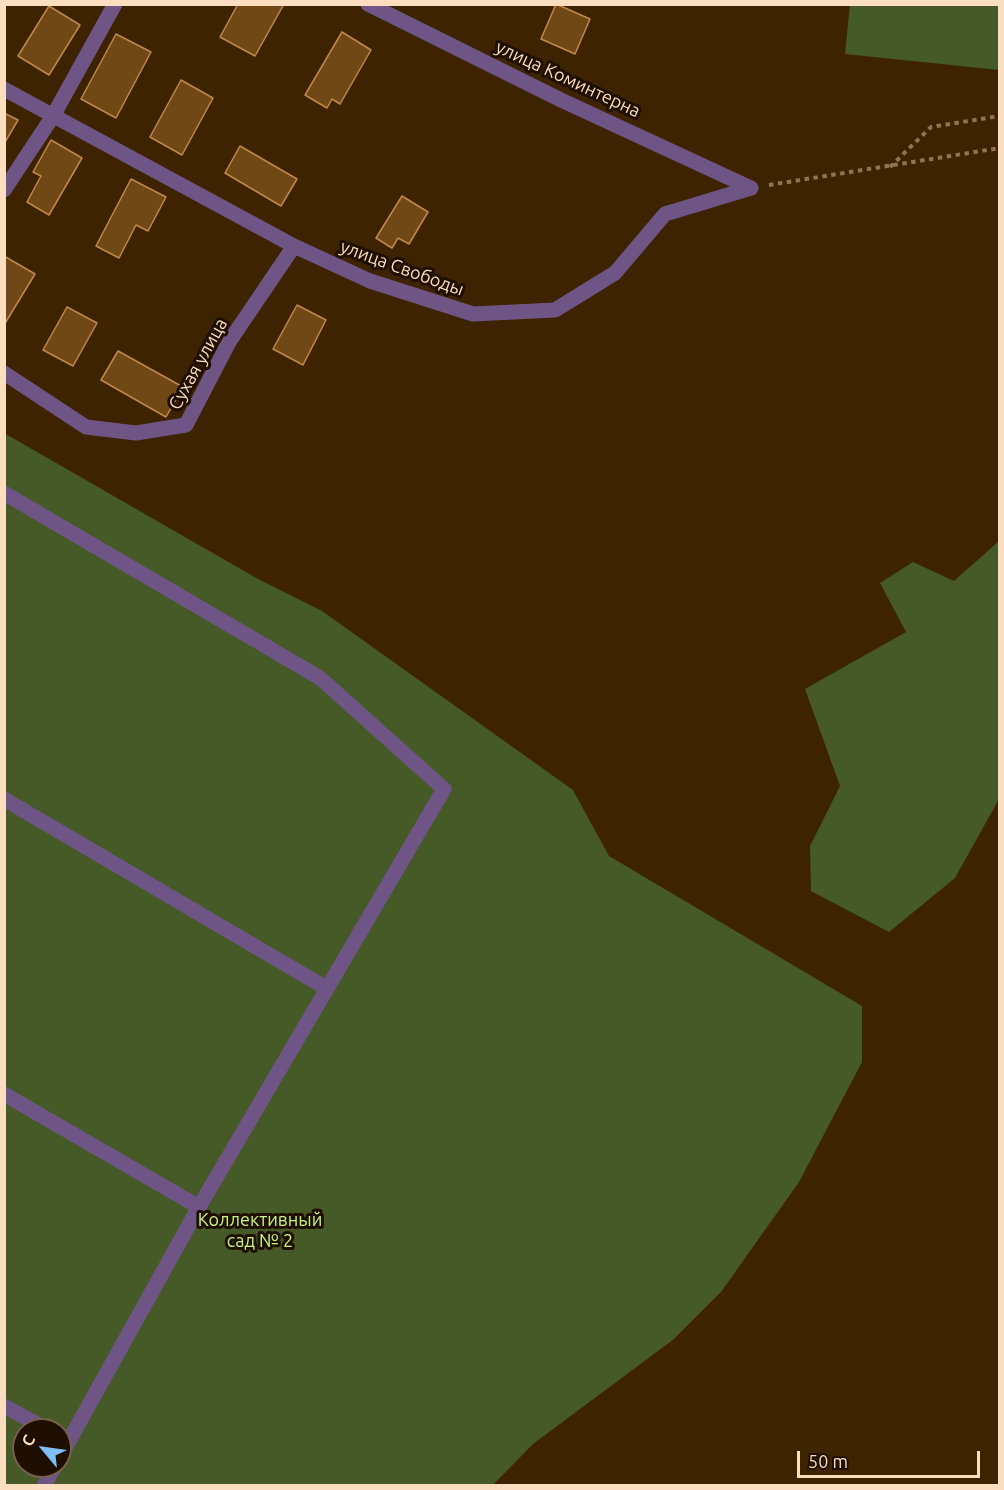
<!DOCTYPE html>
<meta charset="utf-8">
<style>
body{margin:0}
#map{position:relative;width:1004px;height:1490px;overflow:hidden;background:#3e2300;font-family:Ubuntu,sans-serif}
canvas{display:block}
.frame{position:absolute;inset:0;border:6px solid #fbddbf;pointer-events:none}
.north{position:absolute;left:12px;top:1418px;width:60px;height:60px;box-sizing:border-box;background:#1f0f00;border:2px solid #77614c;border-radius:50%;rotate:299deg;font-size:16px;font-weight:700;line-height:24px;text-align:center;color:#fbddbf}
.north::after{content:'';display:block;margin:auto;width:21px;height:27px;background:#7ebef9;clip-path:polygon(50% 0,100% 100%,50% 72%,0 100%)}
.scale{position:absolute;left:797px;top:1451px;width:183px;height:27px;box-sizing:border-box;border:3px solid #fbddbf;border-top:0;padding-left:8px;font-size:18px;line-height:21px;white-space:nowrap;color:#fbddbf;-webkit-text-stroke:4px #1f0f00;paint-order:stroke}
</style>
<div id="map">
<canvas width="1004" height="1490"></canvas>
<div class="frame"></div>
<div class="north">С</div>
<div class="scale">50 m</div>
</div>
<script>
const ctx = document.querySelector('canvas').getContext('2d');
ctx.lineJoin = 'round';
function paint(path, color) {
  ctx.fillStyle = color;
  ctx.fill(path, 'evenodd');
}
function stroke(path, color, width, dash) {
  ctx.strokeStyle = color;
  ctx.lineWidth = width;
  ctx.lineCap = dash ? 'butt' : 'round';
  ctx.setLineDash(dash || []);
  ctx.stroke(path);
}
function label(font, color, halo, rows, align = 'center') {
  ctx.font = font + ' Ubuntu,sans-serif';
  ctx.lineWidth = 6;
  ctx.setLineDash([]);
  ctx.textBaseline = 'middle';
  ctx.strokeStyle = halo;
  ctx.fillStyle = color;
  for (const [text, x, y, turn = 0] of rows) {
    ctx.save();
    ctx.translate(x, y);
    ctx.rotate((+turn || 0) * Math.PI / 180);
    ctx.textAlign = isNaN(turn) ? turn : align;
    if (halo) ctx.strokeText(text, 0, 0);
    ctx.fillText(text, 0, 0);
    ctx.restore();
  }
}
const green = new Path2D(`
 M850 4 999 5V70L845 54Z
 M4 433 258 579 322 611 573 790 609 856 862 1006V1062L799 1182 721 1292 674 1339 533 1444 493 1485H5ZM24 1430H60V1466H24Z
 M999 541V799L955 878 889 932 811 891 810 846 840 786 805 689 906 632 880 583 913 562 954 581Z`);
const building = new Path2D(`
 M238 4H284L255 56 220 37Z
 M556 4 590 19 575 54 541 39Z
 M49 6 80 25 49 75 18 56Z
 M342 32 371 50 340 104 332 99 327 108 305 95Z
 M116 34 151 52 116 118 81 99Z
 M181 80 213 98 182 155 150 137Z
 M4 113 18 120 4 144Z
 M51 140 82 158 49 215 27 202 41 176 33 172Z
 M240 146 297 179 281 206 225 173Z
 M131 179 166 197 148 231 136 225 119 258 96 246Z
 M402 196 428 212 409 244 398 238 392 248 376 238Z
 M4 256 35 274 4 325Z
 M297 305 326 320 303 365 273 349Z
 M67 307 97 323 73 366 43 350Z
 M118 351 183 387 166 417 101 380Z`);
const path = new Path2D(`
 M890 167 931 127 1000 116
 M769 185 1000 148`);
const minor = new Path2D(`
 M368 4 561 100 751 188
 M4 89 294 246 370 281 473 314 555 310 615 273 665 214 751 188
 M4 190 53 116 115 4
 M4 373 86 427 136 433 186 425 229 342 294 246
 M4 493 320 678 444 789 199 1207 60 1457
 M4 799 326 988
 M4 1094 199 1207
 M4 1406 48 1430
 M44 1486 55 1466`);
const streetNames = [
 ["улица Коминтерна",568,79,25],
 ["улица Свободы",402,268,20],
 ["Сухая улица",198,364,-61]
];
const parkNames = [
 ["Коллективный",260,1220],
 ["сад № 2",260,1241]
];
paint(green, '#455a26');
paint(building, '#704816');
stroke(building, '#c0884a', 1.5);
stroke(path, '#8f7352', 4, [4.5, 4.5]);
stroke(minor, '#6f5586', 15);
label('18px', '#fbddbf', '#1f0f00', streetNames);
label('18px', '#c4f480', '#1f0f00', parkNames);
</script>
